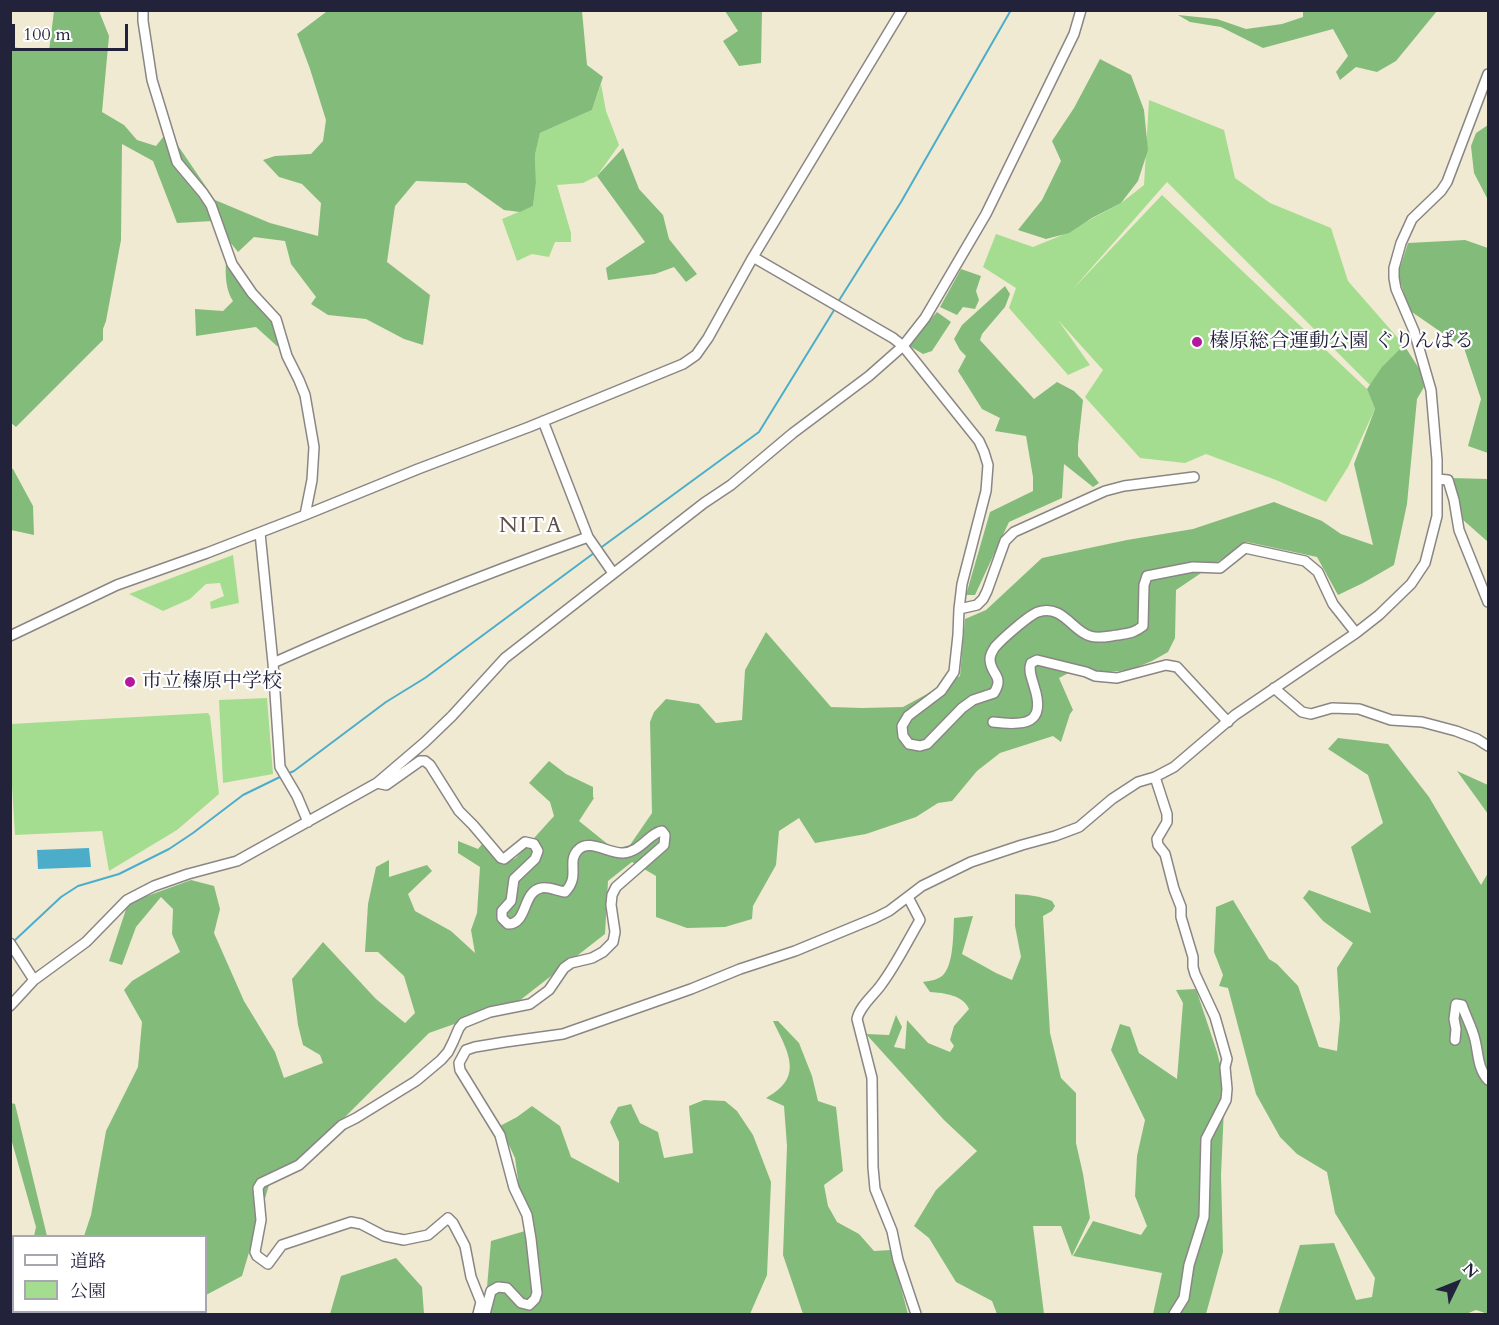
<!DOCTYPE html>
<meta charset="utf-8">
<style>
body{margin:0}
#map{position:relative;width:1499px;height:1325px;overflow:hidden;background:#f1ead2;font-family:Cardo,"Noto Serif JP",serif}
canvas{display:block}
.frame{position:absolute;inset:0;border:12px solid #22223b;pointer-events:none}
.legend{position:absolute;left:12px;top:1235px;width:195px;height:78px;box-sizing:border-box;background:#fff;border:2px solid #a7a7b1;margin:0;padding:8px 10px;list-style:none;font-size:18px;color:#22223b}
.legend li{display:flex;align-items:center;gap:12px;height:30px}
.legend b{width:30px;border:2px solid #a7a7b1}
.north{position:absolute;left:1427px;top:1253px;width:60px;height:60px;-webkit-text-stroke:4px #fff;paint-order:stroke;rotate:47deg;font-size:16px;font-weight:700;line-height:24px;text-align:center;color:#22223b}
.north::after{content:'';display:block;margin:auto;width:21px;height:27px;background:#22223b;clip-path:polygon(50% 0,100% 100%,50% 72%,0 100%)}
.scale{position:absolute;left:12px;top:24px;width:116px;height:27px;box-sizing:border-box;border:3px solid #22223b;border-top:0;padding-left:8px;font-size:18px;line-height:21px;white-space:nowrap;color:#22223b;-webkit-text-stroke:4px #fff;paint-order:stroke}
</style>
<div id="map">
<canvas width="1499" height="1325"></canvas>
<div class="frame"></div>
<ul class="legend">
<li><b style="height:8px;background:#fff"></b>道路</li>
<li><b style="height:16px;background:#a4dd8f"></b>公園</li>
</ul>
<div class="north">N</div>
<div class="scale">100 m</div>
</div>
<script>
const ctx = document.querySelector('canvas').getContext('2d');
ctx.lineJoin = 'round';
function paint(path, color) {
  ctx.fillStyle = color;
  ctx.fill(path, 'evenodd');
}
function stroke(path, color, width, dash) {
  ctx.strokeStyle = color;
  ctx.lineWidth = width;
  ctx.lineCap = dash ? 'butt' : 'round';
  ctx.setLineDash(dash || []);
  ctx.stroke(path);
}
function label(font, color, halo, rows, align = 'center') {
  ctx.font = font + ' Cardo,"Noto Serif JP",serif';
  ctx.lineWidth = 4.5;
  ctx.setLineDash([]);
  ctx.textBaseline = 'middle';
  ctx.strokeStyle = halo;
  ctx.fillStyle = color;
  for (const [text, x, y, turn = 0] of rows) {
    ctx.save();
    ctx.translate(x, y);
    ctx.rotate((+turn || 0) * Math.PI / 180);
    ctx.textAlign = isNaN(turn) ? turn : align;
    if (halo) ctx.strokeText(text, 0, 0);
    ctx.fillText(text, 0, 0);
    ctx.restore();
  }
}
const green = new Path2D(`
 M601 84 606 111 619 145 597 176 583 183 557 185 571 233V242H555L549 257 532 254 517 261 502 219 533 206 536 183 535 155 540 133 592 110Z
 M1149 100 1224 130 1235 178 1270 203 1331 228 1348 281 1404 345 1370 385 1167 182 1072 290 1162 195 1367 389 1375 409 1348 467 1326 502 1276 480 1206 454 1185 463 1140 458 1085 397 1103 370 1058 320 1090 365 1068 375 1009 308 1016 288 983 267 996 234 1033 247 1060 236 1121 203 1144 185Z
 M233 555 239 603 211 609 210 602 224 596 220 583 206 584 190 599 163 611 129 594Z
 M267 698 273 774 223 783 219 700Z
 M208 713 210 716 219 794 177 830 109 871 102 831 15 835 11 769V724Z`);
const forest = new Path2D(`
 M331 10 582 11 587 65 603 77 592 110 540 133 535 155 536 183 533 206 520 212 504 210 466 183 416 181 395 206 387 262 430 295 423 345 404 339 366 319 328 315 311 304 316 297 291 264 285 241 254 237 238 252 213 221 177 223 153 161 122 144 121 240 106 321 103 329V340L16 427 10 422V47L49 51 54 11H99L109 36 102 112 124 125 137 140 156 146 168 131 215 200 270 223 318 236 321 203 302 184 279 177 263 160 275 156 311 154 323 141 326 120 310 69 297 34 326 12Z
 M725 11H762L761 63 739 66 723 41 738 31Z
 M1303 11V10L1437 11 1396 61 1377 72 1356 67 1340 80 1336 72 1348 56 1333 29 1263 48 1221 27 1190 22 1178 15 1217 19 1246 29 1282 24 1303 17Z
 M1100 59 1131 75 1144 110 1148 150 1138 181 1121 203 1092 218 1069 233 1046 239 1018 230 1042 200 1061 161 1052 141 1074 108Z
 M1488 125V200L1474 173 1471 146 1476 133Z
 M623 148 639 189 663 215 669 239 697 274 686 282 674 267 655 274 608 280 606 268 645 242 597 176Z
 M1465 240 1488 248V453L1468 446 1481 399 1464 348 1409 310 1398 274 1408 243Z
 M226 262 275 327 280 347 277 346 256 327 196 336 195 309 223 311 233 301C226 291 225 275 226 262Z
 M961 269 981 276 976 291 979 300 975 309 963 307 957 315 940 307Z
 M1005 286 1010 294 1005 307 982 334 980 340 1034 399 1057 382 1074 391 1083 400 1078 445V456L1099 483 1093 487 1064 464 1062 498 1009 522 975 595H966L990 512 1033 491V477L1026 436 995 431 1000 418 982 409 958 371 966 356 960 350 954 339 962 325Z
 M937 312 951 322 932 351 923 354 908 345Z
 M1404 345 1420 370 1424 387 1417 399 1407 504 1394 565 1363 583 1338 595 1317 557 1247 542 1176 590 1175 638 1168 652 1152 661 1130 670 1108 672 1096 671 1080 667 1059 678 1073 710 1070 714 1061 742 1053 736 1000 753 977 771 952 801 938 803 916 817 866 834 815 843 799 818 779 831 776 865 753 906 752 919 725 927 687 928 656 917V876L632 862 608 881 605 934 519 1001 429 1033 332 1130 269 1185 242 1276 206 1295V1236H84L91 1215 106 1131 138 1067 142 1022 124 990 132 981 180 952 172 934 173 909 161 897 136 927 122 965 109 961 128 903 191 880 214 886 220 909 214 933 244 1001 275 1052 284 1078 323 1063 320 1055 303 1045 298 1025 292 979 323 942 376 999 405 1023 415 1013 404 976 378 952H365L368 904 376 867 389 860V877L427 865 432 871 408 894 415 911 451 931 475 953 471 930 477 913 480 867 458 853V841L478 849 483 843 502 865 516 858 554 816 550 802 529 783 549 761 566 774 593 787V797L594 798 579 821 615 850 630 845 652 813 650 722 654 712 666 699 699 704 716 723 742 720 745 670 766 632 831 707 862 708 903 707 960 676 965 619 986 610 1042 558 1127 540 1193 529 1274 502 1322 521 1341 534 1373 545 1354 464 1375 409 1367 389 1382 367Z
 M10 468 13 469 33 506 34 535 11 530Z
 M1451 478 1488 479V542L1462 519Z
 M1338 738 1388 744 1429 797 1481 885 1488 873V1314L1476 1310 1466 1314H1278L1300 1245 1334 1243 1356 1300 1372 1297 1375 1278 1335 1213 1327 1172 1297 1154 1280 1137 1256 1094 1228 988 1219 986 1223 975 1214 952 1216 907 1233 900 1269 959 1277 964 1298 986 1319 1047 1337 1051 1340 1019 1337 968 1353 943 1323 921 1303 898 1309 890 1371 913 1351 847 1383 823 1368 775 1328 749Z
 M1457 771 1488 785V814Z
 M1015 894C1028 895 1040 896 1052 901L1055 906 1052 911 1043 916 1050 1033 1061 1078 1076 1093V1143L1083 1174 1090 1218 1072 1256 1061 1226H1033L1044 1314H997L992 1301 956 1282 929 1238 914 1226 936 1190 977 1151 944 1120 866 1034 889 1035 896 1015 902 1027 894 1047 905 1049 907 1020 928 1043 950 1052 954 1046 950 1040 954 1026 969 1009C963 995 944 993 930 992L923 982C929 981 937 980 942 976 954 966 953 934 954 918L973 916 962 954 996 973 1012 980 1021 957 1015 926Z
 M1196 989 1217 1052 1225 1085 1221 1175 1223 1252 1206 1314H1153L1162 1273 1073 1256 1093 1221 1141 1235 1147 1226 1135 1196 1137 1156 1145 1120 1111 1050 1120 1024 1130 1027 1139 1053 1177 1079 1183 1003 1176 990Z
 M773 1021H778L799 1043 812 1076 818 1101 836 1107 843 1171 824 1185 828 1206 837 1222 859 1234 874 1251 891 1250 908 1314H803L783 1255 787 1146 784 1106 766 1098C771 1095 777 1091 781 1087 801 1068 782 1041 773 1021Z
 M704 1100 725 1101 737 1111 753 1135 771 1182 767 1275 750 1314H482L485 1310 491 1241 525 1231 515 1158 500 1126 517 1117 532 1106 560 1126 571 1157 619 1183V1142L610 1122 618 1107 631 1104 640 1123 658 1132 664 1158 693 1153 689 1106Z
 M11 1103 15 1104 47 1236H34L36 1227 12 1142 11 1143Z
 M396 1258 422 1287 424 1314H330L341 1276Z
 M46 1312H174L168 1314H48Z`);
const water = new Path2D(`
 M89 848 91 867 38 869 37 850Z`);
const stream = new Path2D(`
 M838 302 901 202 1011 10
 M599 549 759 432 836 307
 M287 774 294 771 386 702 425 678 594 553
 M14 941 61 897 78 886 119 874 169 849 193 833 243 795 282 776`);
const minor = new Path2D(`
 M143 10V21L152 80 177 162 203 193 211 205 232 264 252 293 276 319 287 356 299 380 305 395 314 447 312 480 305 515
 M753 257 893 338 903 346 979 441 984 452 988 465 986 491 962 584 959 609 977 605 983 599 987 591 1005 541 1014 532 1105 491 1124 486 1194 477
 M543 421 588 537 613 573
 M1437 479 1448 480 1454 500 1459 530 1488 602
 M260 533 273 663 280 767 297 796 308 822
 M959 609 958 635 954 672 941 691 908 716 902 726 903 736 909 744 920 746 927 744 962 708 973 700 994 693C1005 675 990 675 990 659 990 655 993 650 995 647 1002 639 1029 615 1038 612 1063 604 1072 631 1090 636 1099 639 1109 636 1118 635 1129 633 1134 633 1143 626L1144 585 1147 576 1193 567 1220 568 1245 548 1305 561 1318 572 1333 604 1356 633
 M10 636 117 585 207 553 305 515 418 469 529 427 683 364 696 355 708 338 753 257 902 10
 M273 663C376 617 482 575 588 537
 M1274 688 1302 712 1311 714 1332 708 1359 709 1391 720 1422 722 1456 731 1477 739 1488 746
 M993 722C1024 726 1047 725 1034 686 1032 678 1028 671 1031 663L1037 660 1086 672 1095 676 1117 678 1166 665 1177 667 1228 722
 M1155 777 1167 814V822L1157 839 1158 845 1165 854 1174 889 1181 907V917L1193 957V967L1195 974 1215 1017 1227 1059 1225 1067 1227 1089 1226 1100 1206 1139 1204 1217 1189 1265 1184 1298 1174 1314
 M377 783 386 785 420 761H425L430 765 459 811 473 825 501 858 504 859 525 842 534 844 538 851 535 859 514 879 511 901 502 911V918L508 924C528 924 522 892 541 888 548 886 557 891 565 892 581 876 566 862 578 850 589 838 609 854 623 853 641 852 649 833 662 831L665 835 664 845 616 887 612 895 611 905 615 932 613 942 603 952 592 958 571 963 564 968 549 990 530 1004 490 1012 463 1023 459 1028 453 1042 448 1052 441 1060 416 1081 356 1118 342 1125 299 1165 261 1183 258 1188 261 1220 255 1252 257 1256 268 1264 282 1245 351 1222 361 1224 384 1236 404 1240 428 1235 448 1218 453 1223 465 1246 471 1277 481 1302 478 1314
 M908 897 920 920C907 942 896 965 881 985 873 996 860 1006 857 1019L872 1078 873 1167 875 1189 892 1231 898 1260 916 1314
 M10 943 34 980
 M10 1006 34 980 86 942 127 900 154 886 188 874 237 861 377 783 425 742 452 716 505 658 704 503 731 485 793 433 869 376 903 346 925 318 986 214 1074 34 1081 10
 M1455 1040 1456 1029 1454 1019 1456 1004 1462 1005C1465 1014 1470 1024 1473 1033 1479 1049 1476 1067 1488 1080
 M485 1314 491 1291 498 1287 507 1288 521 1303 529 1305 535 1299 537 1293 531 1239 527 1215 514 1188 500 1135 460 1070 459 1063 466 1050 475 1047 505 1042 563 1034 691 989 740 969 795 951 875 918 889 911 922 886 971 862 1022 845 1055 836 1079 827 1112 799 1138 782 1155 777 1174 767 1235 715 1356 633 1379 615 1411 584 1425 563 1437 516V460L1431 390 1414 331 1396 289 1394 278V268L1401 243 1412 219 1441 191 1447 182 1488 74`);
const markers = [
 [1197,342,6,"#b5179e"],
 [130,682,6,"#b5179e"]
];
const poiNames = [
 ["榛原総合運動公園 ぐりんぱる",1209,342],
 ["市立榛原中学校",142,682]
];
const quarterNames = [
 ["NITA",531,527]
];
paint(green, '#a4dd8f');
paint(forest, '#83bc7a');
paint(water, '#4cadcb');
stroke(stream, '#4cadcb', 2);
stroke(minor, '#8a8686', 12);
stroke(minor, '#fff', 9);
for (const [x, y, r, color] of markers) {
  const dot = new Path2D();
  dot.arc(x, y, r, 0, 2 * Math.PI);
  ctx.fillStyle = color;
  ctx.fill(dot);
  stroke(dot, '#fff', 2);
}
label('20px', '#22223b', '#fff', poiNames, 'left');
ctx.letterSpacing = '1.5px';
label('22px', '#5e504f', '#fff', quarterNames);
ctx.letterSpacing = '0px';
</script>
